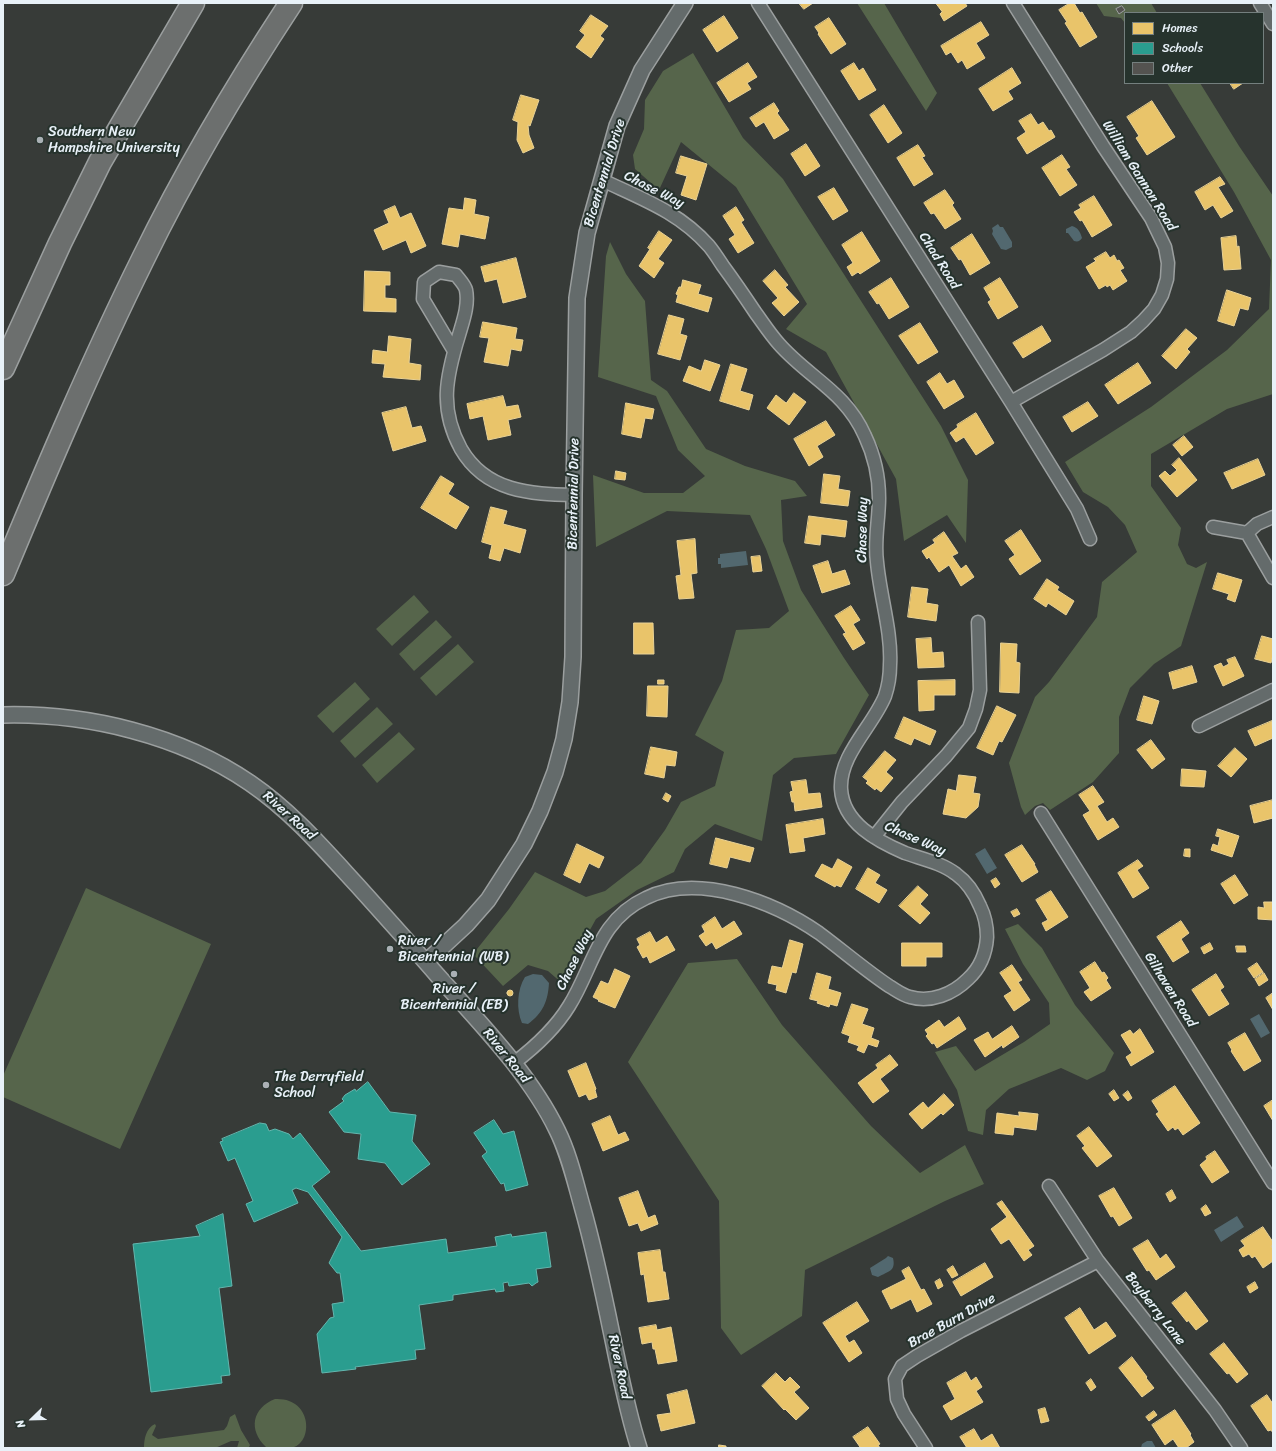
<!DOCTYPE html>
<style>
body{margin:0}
#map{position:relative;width:1276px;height:1451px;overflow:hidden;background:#373b38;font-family:Sriracha,sans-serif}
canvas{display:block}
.frame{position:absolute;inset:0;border:4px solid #e8f1f8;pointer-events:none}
.legend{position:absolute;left:1124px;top:12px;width:140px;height:72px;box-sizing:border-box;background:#26332d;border:1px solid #747f7e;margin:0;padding:5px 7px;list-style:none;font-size:12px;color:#e8f1f8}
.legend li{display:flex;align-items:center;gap:8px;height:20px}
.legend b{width:20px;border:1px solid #747f7e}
.north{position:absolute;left:12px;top:1399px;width:40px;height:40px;-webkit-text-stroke:3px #26332d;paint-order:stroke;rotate:247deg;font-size:11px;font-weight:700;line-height:16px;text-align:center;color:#e8f1f8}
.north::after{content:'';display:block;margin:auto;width:14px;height:18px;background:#e8f1f8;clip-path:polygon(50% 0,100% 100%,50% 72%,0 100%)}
</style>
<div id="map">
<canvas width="1276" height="1451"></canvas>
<div class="frame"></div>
<ul class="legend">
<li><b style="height:11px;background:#e9c46a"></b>Homes</li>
<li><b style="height:11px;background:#2a9d8f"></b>Schools</li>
<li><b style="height:11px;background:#545350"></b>Other</li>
</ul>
<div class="north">N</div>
</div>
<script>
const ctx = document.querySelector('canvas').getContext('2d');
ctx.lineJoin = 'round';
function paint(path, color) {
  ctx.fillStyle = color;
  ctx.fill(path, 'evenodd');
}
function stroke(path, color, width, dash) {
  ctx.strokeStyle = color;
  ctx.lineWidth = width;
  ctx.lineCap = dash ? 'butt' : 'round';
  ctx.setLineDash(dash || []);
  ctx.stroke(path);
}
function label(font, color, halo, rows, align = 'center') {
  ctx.font = font + ' Sriracha,sans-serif';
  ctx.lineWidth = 4;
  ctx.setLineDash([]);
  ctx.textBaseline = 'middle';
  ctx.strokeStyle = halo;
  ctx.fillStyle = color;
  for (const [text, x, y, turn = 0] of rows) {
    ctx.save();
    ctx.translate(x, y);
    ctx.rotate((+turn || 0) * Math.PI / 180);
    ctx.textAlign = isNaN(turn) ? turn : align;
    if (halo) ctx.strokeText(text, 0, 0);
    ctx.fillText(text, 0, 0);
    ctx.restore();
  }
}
const green = new Path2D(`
 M857 3H884L937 93 926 111Z
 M1096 3H1151L1157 13H1125V23L1121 18 1104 16Z
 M693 53 743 138 783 179 941 426 968 480 966 543 947 515 904 541 896 479 826 352 786 329 807 304 736 187 681 142 659 190 635 169 633 155 644 129 645 100 663 71Z
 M1167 83H1200L1239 146 1273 196V394L1227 409 1151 454V486L1181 528 1178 545 1187 564 1196 568 1207 562 1181 646 1154 664 1130 688 1119 717V753L1093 782 1050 810 1043 803 1035 806 1025 815 1021 807 1009 763 1035 697 1049 682 1097 617 1102 582 1137 552 1125 525 1108 507 1083 492 1065 462 1151 407 1227 350 1269 309 1271 260 1234 192Z
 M610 242 626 274 645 301 651 380 667 391 706 449 745 466 795 481 807 496 781 500 783 541 801 590 844 658 869 695 836 754 794 758 773 775 762 841 715 824 685 849 674 872 637 890 596 919 570 966 563 984 548 971 528 965 503 986 473 954 509 909 535 872 586 897 605 891 641 863 665 830 681 802 715 786 724 752 695 735 722 681 736 630 769 628 789 611 766 549 750 515 667 511 596 547 593 475 644 493H683L705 476 678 450 656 396 598 377 606 256Z
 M414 595 429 612 392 646 376 629Z
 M436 620 452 637 414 671 399 654Z
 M458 644 474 662 436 696 420 678Z
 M355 682 370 699 333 733 317 716Z
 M377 707 393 724 355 758 340 741Z
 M399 732 415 749 377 783 362 765Z
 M86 888 211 944 120 1149 3 1097V1076Z
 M1018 924 1042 948 1075 1005 1114 1053 1105 1071 1087 1080 1061 1068 1009 1089 986 1110 983 1135 968 1131 957 1090 935 1052 956 1046 975 1071 1024 1042 1050 1024 1049 1003 1023 964 1005 929Z
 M737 959 782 1025 871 1126 920 1173 965 1145 984 1184 945 1201 805 1270 802 1316 741 1355 721 1328 719 1201 628 1062 688 963Z
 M275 1399C313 1397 314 1444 291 1448 288 1449 284 1448 282 1448 276 1448 271 1449 266 1447 248 1430 252 1408 275 1399Z
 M235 1414 241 1430 250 1445 249 1447 237 1448 239 1441H231L215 1448H144C144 1439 146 1428 155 1424L156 1426 152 1435 158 1439 224 1430 227 1426 230 1417Z`);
const water = new Path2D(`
 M998 224 1000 227H1003L1012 242V247L1006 250 1001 249 992 234 993 231 992 228Z
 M1072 226C1078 228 1080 231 1082 238 1080 241 1078 242 1074 241L1068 233H1066V229Z
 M746 551 748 565 721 568V564H718V558H720V554Z
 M985 848 997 868 987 874 975 854Z
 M533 974 542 975 549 983C548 1001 543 1013 528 1024L522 1023C516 1010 517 989 525 977Z
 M1259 1014 1270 1033 1261 1038 1250 1019Z
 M1237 1216 1244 1227 1221 1242 1214 1230Z
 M888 1256 893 1258C896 1271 889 1271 878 1277L872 1275 870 1268 886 1258Z
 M1147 1441H1152L1156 1448H1141L1142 1444Z`);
const homes = new Path2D(`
 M799 3H813L804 9Z
 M936 3H965L967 6 944 21 940 14 942 12Z
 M1070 3H1074L1080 13 1082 12 1097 37 1080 47 1065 23 1067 22 1059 10Z
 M591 15 608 26 600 36 604 39 591 58 576 47 585 35 580 31Z
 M724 16 738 38 717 52 703 30Z
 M829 18 846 44 831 54 818 34 819 33 815 27Z
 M981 22 989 35 976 43 985 58 967 69 962 60 958 63 951 52 946 55 941 46Z
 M748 63 757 77 747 83 751 89 729 102 717 83Z
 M854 63 859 71 863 68 876 90 859 100 841 71Z
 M1012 68 1021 83 1008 91 1013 99 993 111 979 89Z
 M1230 83H1243L1234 89Z
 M521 95 539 100 530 126 528 125 529 135 534 148 523 153 517 140 518 122 513 120Z
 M1152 101 1175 137 1147 155 1136 138 1139 136 1127 117Z
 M774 103 779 111 777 113 789 130 774 139 764 122 756 127 750 118Z
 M884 105 902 133 888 143 870 115Z
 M1031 114 1038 125 1043 122 1049 131 1051 130 1055 137 1027 154 1017 138 1026 132 1019 121Z
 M806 144 820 166 805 176 791 154Z
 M918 145 925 156 922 157 933 174 914 186 897 158Z
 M1062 155 1070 167 1066 169 1077 185 1060 196 1042 168Z
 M681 156 707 164 696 200 681 195 687 176 676 173Z
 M1220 177 1225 184 1218 187 1233 211 1221 218 1213 205 1205 210 1195 192Z
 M834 188 848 211 833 220 818 197Z
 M945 190 954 203 952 205 961 219 945 229 934 213 931 214 924 203Z
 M1094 196 1112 225 1092 237 1082 220 1080 221 1074 212 1081 208 1079 205Z
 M465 198 476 200 474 214 489 217 485 239 460 234 458 247 442 244 449 208 463 210Z
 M395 206 400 218 411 213 426 246 411 253 406 240 383 250 374 230 389 223 384 211Z
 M736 207 744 220 741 222 754 243 738 253 729 239 735 235 723 216Z
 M659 231 672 240 658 259 664 263 654 278 639 266 650 249 648 248Z
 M862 232 880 261 860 274 858 272 852 276 847 267 853 263 842 245Z
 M972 234 990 263 970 275 961 259 959 260 951 248Z
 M1236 236 1237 247 1239 246 1241 269 1224 270 1221 238Z
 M1106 252 1110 258 1114 255 1117 261 1119 260 1124 268 1120 270 1127 281 1113 290 1110 285 1107 287 1106 285 1099 289 1086 267 1096 261 1094 259Z
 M516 258 526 297 503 303 497 279 485 282 481 267Z
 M775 270 788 285 785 287 799 302 784 316 772 303 778 298 763 281Z
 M365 271 390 272V285H385V298L396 299V312L364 311Z
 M891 278 909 307 889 319 879 303 877 304 869 292Z
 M1000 278 1018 307 998 319 988 302 991 300 984 288Z
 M683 280 701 285 698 294 712 298 708 312 676 302 678 295 676 294 679 287H681Z
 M1227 290 1251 298 1248 310 1240 308 1234 326 1218 321Z
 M669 315 684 319 680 334 687 336 680 360 658 354Z
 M483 322 517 328 515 339 523 340 521 351 511 349 508 366 484 362 489 338 480 337Z
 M920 323 938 352 918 364 899 336Z
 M1042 326 1051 341 1023 358 1013 343Z
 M1186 329 1197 338 1187 349 1190 352 1176 369 1162 356Z
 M389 336 411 339 409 363 421 365 420 380 383 377 385 364 372 363 373 350 387 352Z
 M705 360 720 365 710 391 683 381 689 366 701 371Z
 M1138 363 1151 383 1118 404 1105 385Z
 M731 364 747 369 740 391 753 395 749 410 720 401Z
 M940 373 947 384 954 380 964 397 944 409 927 382Z
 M794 393 806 402 789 425 767 408 776 395 786 403Z
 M503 396 506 407 518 405 521 417 508 420 511 435 488 440 483 416 470 419 467 404Z
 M1088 402 1098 416 1072 432 1063 417Z
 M626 403 654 409 652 419 645 418 641 438 622 434Z
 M406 407 412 428 421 426 426 441 393 451 382 413Z
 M976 413 994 443 976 455 964 437 956 442 950 433 958 427 957 425Z
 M826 421 835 435 817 446 823 457 809 466 794 439Z
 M1184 436 1193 447 1182 456 1173 445Z
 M1179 458 1197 480 1177 497 1159 476 1165 471 1170 476 1177 470 1172 465Z
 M1258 459 1265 475 1232 489 1224 473Z
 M616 471 626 473 625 480 615 479Z
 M824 474 840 476 838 489 850 491 848 506 821 503Z
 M441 476 454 484 448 494 469 507 456 529 421 508Z
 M491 507 507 511 503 524 526 530 520 553 504 548 500 561 489 558 492 545 482 542Z
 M809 516 847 521 845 537 821 534 820 545 805 543Z
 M1021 530 1041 561 1020 575 1009 559 1015 555 1005 541Z
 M944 532 958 553 952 556 961 569 966 565 974 577 961 586 949 565 939 572 929 557 927 559 922 551 935 543 933 540Z
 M695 539 697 573 691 574 694 598 679 599 676 576 681 575 677 541Z
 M760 556 762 571 753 572 751 557Z
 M828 561 832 574 845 570 850 584 822 593 813 566Z
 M1218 573 1242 580 1235 602 1227 599 1229 594 1213 589Z
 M1047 579 1059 587 1057 590 1074 601 1066 615 1048 603 1046 607 1034 599Z
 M912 587 928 589 926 603 938 605 936 621 908 617Z
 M851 606 860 620 853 624 865 643 853 650 843 634 846 633 835 616Z
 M634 623H653L654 654H634Z
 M1262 636 1273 639V655L1271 663 1255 659Z
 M931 638 932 653 943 652 944 667 918 668 916 639Z
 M1001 643 1017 644 1016 662 1020 663 1019 693 1000 692Z
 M1235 657 1244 676 1223 686 1214 666 1221 663 1223 667 1229 664 1227 660Z
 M1192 666 1197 682 1173 689 1169 673Z
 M658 680H664V684H658Z
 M955 680V695H934V710L919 711 918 681Z
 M648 686H668L667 717 647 716Z
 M1144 696 1159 701 1152 724 1137 720Z
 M997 706 1016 715 1002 742 999 741 993 755 977 748Z
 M904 717 936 731 930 745 914 738 911 745 895 738Z
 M1272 721 1273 738 1255 746 1248 731Z
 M1151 740 1165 759 1152 769 1137 750Z
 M651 747 677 752 675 766 666 765 664 778 645 774Z
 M1235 748 1247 759 1231 777 1218 766Z
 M885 751 896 760 886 772 893 778 881 792 876 788 875 790 866 783 868 781 863 777Z
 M1182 769 1206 771 1204 787 1181 786Z
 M959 775 976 777 973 793 980 794 978 807 966 818 943 814 948 789 956 791Z
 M806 780 808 794 820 793 822 807 795 811 794 802H792L790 792 793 791 791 782Z
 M1093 786 1104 802 1097 806 1107 822 1113 818 1119 827 1098 840 1083 815 1090 811 1079 795Z
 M666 793 671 796 668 802 663 799Z
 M1273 800V818L1254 823 1250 806Z
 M823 819 825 834 803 838 805 851 790 853 786 825Z
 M1218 829 1239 836 1232 857 1211 850 1213 844 1218 846 1220 837 1216 836Z
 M716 838 754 848 750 862 730 857 727 868 710 864Z
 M577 844 604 857 599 868 589 863 580 883 564 875Z
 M1022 845 1035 864H1034L1038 872 1022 882 1005 855Z
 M1185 849H1190V857L1184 856Z
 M838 859 852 867 841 887 836 885 835 887 815 876 822 864 832 869Z
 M1138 860 1143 866 1137 870 1149 888 1133 898 1118 873Z
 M868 868 880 875 875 883 887 890 879 903 856 889Z
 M1235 875 1248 895 1234 904 1221 884Z
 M996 878 1000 884 995 888 991 881Z
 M918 886 928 895 920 904 930 913 920 924 899 906Z
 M1051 891 1068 917 1046 931 1042 923 1048 920 1036 900Z
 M1264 902H1273V920L1258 919V907L1264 908Z
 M1017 909 1020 914 1014 917 1011 912Z
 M715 917 722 929 734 921 742 934 716 949 712 942 706 946 699 936 705 932 702 926Z
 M1181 921 1189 933 1181 939 1189 952 1173 962 1157 937Z
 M650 932 656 943 667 936 675 950 650 963 647 956 643 958 637 947 640 945 637 939Z
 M790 940 803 944 796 973 792 972 786 993 776 990 777 985 768 983 772 966 782 968Z
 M902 943H942V957H926V966H902Z
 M1210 943 1213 949 1204 954 1201 948Z
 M1236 946H1245L1246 952H1237Z
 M1095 962 1102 973 1104 972 1108 978 1106 980 1111 988 1091 1001 1084 992 1090 988 1080 972Z
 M1257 963 1263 972 1254 978 1248 969Z
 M1012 965 1022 980 1018 982 1030 1000 1014 1011 1004 996 1012 991 1000 973Z
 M615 969 630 976 615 1008 598 1001 599 1000 593 997 601 981 608 984Z
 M817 973 831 977 828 989 841 993 837 1006 830 1004 829 1007 817 1003 818 1001 810 999Z
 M1264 973 1268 980 1259 986 1255 979Z
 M1216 974 1224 987 1220 990 1229 1004 1209 1016 1192 990Z
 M507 993a3 3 0 1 1 6 0a3 3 0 1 1-6 0Z
 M1273 993V1010L1266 998Z
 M852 1004 868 1009 862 1024 874 1028 871 1038 879 1041 877 1047 868 1044 864 1053 857 1050 859 1046 848 1042 850 1036 842 1033Z
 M959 1017 966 1029 937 1048 934 1043 932 1044 926 1036 928 1034 925 1030 939 1020 944 1027Z
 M1012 1026 1019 1037 1003 1048 1002 1045 985 1057 974 1040 988 1032 992 1039Z
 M1140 1029 1154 1052 1131 1066 1126 1057 1132 1053 1121 1035 1130 1030 1133 1034Z
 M1245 1033 1261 1061 1244 1071 1231 1051 1232 1050 1228 1043Z
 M890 1055 898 1065 880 1079 889 1091 873 1103 858 1083 878 1068 876 1065Z
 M586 1063 596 1089 595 1090 597 1097 589 1100 586 1094 579 1097 568 1071Z
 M1175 1086 1200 1123 1183 1135 1178 1128 1175 1130 1173 1127 1168 1131 1156 1114 1159 1112 1152 1101Z
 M1114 1090 1119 1098 1114 1101 1109 1094Z
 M1128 1091 1132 1098 1128 1101 1123 1095Z
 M944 1094 954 1105 943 1115 941 1113 922 1129 909 1114 923 1102 928 1108Z
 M1273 1100V1121L1264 1106Z
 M1019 1112 1038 1114 1036 1130 1014 1127 1013 1135 995 1133 997 1113 1019 1116Z
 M610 1116 618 1135 625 1132 629 1140 603 1151 592 1124Z
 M1089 1127 1112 1156 1097 1167 1082 1148 1085 1146 1077 1136Z
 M1215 1151 1229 1172 1212 1183 1200 1165 1207 1159 1206 1157Z
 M1114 1188 1132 1218 1119 1226 1113 1216 1111 1217 1099 1196Z
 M1172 1190 1176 1198 1170 1202 1166 1194Z
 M638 1191 648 1218 655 1215 658 1224 641 1231 638 1223 629 1226 619 1198Z
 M1002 1201 1034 1246 1028 1250 1032 1255 1024 1261 1009 1239 1001 1244 991 1229 1007 1217 997 1204Z
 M1206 1205 1211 1213 1205 1216 1201 1209Z
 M1263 1227 1273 1242V1245L1271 1246 1273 1249V1261L1263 1268 1255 1256 1252 1258 1249 1254 1243 1257 1239 1250 1245 1246 1241 1241Z
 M1148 1240 1160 1259 1166 1254 1175 1267 1156 1280 1149 1270 1147 1271 1133 1249Z
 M660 1250 663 1272H665L669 1299 648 1302 644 1274 641 1275 638 1253Z
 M985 1263 993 1277 961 1296 953 1282Z
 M953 1266 958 1275 952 1278 947 1270Z
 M909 1267 921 1290 924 1289 932 1304 917 1312 911 1299 891 1309 882 1291 906 1279 902 1271Z
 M940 1279 943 1286 938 1289 935 1282Z
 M1255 1282 1258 1288 1250 1293 1247 1287Z
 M1186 1292 1208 1321 1196 1330 1188 1320 1187 1322 1172 1303Z
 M857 1302 869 1321 845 1336 849 1343 854 1340 862 1353 849 1362 823 1323Z
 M1080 1308 1094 1330 1106 1322 1116 1336 1089 1354 1065 1318Z
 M656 1325 657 1330 671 1327 677 1361 658 1364 655 1349H653L652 1342 642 1344 639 1328Z
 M1224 1343 1248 1374 1237 1383 1229 1373 1227 1374 1210 1354Z
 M1132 1357 1147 1377 1146 1378 1154 1388 1142 1397 1119 1368Z
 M966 1372 971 1381 976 1377 982 1387 976 1391 983 1402 951 1420 943 1406 955 1399 947 1383Z
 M776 1373 785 1382 790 1377 800 1387 794 1392 809 1408 796 1420 785 1409 784 1410 762 1386Z
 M1091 1379 1096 1387 1091 1391 1086 1383Z
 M687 1390 695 1423 661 1431 657 1415 671 1413 667 1395Z
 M1267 1395 1273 1404V1433L1271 1430 1268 1431 1251 1406Z
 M1045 1408 1049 1421 1041 1423 1038 1410Z
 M1175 1410 1191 1434 1190 1435 1194 1442 1186 1448H1179L1173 1439 1165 1445 1152 1425Z
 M1154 1411 1157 1415 1149 1421 1146 1417Z
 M868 1427 880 1444 878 1445 880 1448H858L860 1447 853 1437Z
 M974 1429 981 1441 992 1434 1000 1448H967L960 1437Z
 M719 1445 726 1446V1448H719Z`);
const schools = new Path2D(`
 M368 1082 390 1112 416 1115 412 1141 430 1164 402 1185 385 1163 358 1159 361 1134 344 1132 329 1112 344 1101 342 1099 345 1095 355 1089 356 1091Z
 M494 1120 503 1134 514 1131 528 1185 506 1191 504 1183 501 1184 482 1156 487 1152 474 1133Z
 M260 1123 266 1124 269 1131 275 1129 289 1134 293 1139 300 1133 330 1172 312 1186 361 1251 446 1239 448 1253 497 1246 495 1237 511 1234 512 1237 546 1232 551 1267 536 1269 538 1282 536 1283 532 1286 529 1283 509 1286 508 1282 503 1283 504 1291 496 1292 495 1289 453 1295V1300L419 1305 425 1349 415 1350 416 1359 355 1367 356 1369 322 1373 317 1334 330 1318 334 1317 332 1304 344 1302 340 1273H337L329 1263 342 1237 308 1192 296 1188 292 1190 298 1203 254 1222 246 1204 253 1201 235 1158 228 1161 220 1142 223 1141 222 1139Z
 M223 1214 232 1286 219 1288 230 1375 221 1376 222 1383 151 1392 133 1244 200 1236 196 1226Z`);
const building = new Path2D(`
 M1122 6 1125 10 1119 14 1116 9Z`);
const minor = new Path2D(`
 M758 3 1011 402 1077 509 1090 539
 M1260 3 1273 24
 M454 351 423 299 424 282 439 272 456 275C459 279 465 285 466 290 469 305 463 321 459 335 446 377 439 409 461 449 486 492 530 494 574 495
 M1011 402 1103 350 1131 332 1143 321 1154 309 1162 295 1167 279 1168 263 1165 247 1151 218 1103 146 1013 3
 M1213 527 1247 533 1257 524 1273 517
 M1247 533 1273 578
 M1199 726 1273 690
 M1041 813 1273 1183
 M874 837 902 802 946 756 969 728 976 709 980 690 978 622
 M514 1063C535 1047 555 1029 569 1006 594 966 598 920 646 898 698 872 774 902 819 933 842 950 865 970 889 986 896 990 902 995 910 997 931 1003 953 994 968 979 980 968 986 953 987 937 987 926 985 916 980 906 975 894 967 882 956 874 942 863 922 859 905 853 877 841 843 823 841 789 839 755 873 726 885 696 888 687 890 675 890 665 892 632 880 596 877 562 874 541 879 520 879 498 879 478 874 455 865 436 846 392 809 378 779 344 770 334 763 323 755 312 745 297 734 281 723 266 719 260 714 252 709 246 679 212 642 199 602 180
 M1049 1186 1098 1261 1215 1410 1241 1448
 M926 1448 904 1414 897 1399 895 1379 902 1366 917 1356 961 1331 1098 1261`);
const tertiary = new Path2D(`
 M3 715C87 713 180 735 250 783 291 811 323 848 357 885 384 915 411 945 438 976 479 1022 530 1074 557 1130 569 1154 575 1181 582 1206 594 1248 603 1291 612 1335 620 1373 627 1411 639 1448
 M426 962 466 925 488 900 524 844 540 811 555 772 564 739 570 702 573 657 574 495 577 298 587 233 617 126 642 70 685 3`);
const motorway = new Path2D(`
 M3 368 60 243 100 162 193 3
 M3 574C47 468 92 362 143 259 186 171 237 85 291 3`);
const markers = [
 [40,140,4,"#aab1b5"],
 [390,949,4,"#aab1b5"],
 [454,974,4,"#aab1b5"],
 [266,1085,4,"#aab1b5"]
];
const poiNames = [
 ["Southern New",48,132],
 ["Hampshire University",48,148],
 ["River /",398,941],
 ["Bicentennial (WB)",398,957],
 ["River /",454,989,"center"],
 ["Bicentennial (EB)",454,1005,"center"],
 ["The Derryfield",274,1077],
 ["School",274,1093]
];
const streetNames = [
 ["Bicentennial Drive",605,173,-73],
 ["William Gannon Road",1139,176,58],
 ["Chase Way",654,190,27],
 ["Chad Road",939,261,58],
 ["Bicentennial Drive",574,494,-89],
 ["Chase Way",863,530,-89],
 ["River Road",289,816,42],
 ["Chase Way",915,839,24],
 ["Chase Way",575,960,-64],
 ["Gilhaven Road",1170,990,58],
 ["River Road",506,1056,51],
 ["Bayberry Lane",1155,1309,52],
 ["Brae Burn Drive",952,1321,-29],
 ["River Road",619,1367,78]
];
paint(green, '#56654b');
paint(water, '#52686f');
paint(homes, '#e9c46a');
stroke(homes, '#e9d295', 1);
paint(schools, '#2a9d8f');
stroke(schools, '#63b6ae', 1);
paint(building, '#545350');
stroke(building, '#9b9f9f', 1);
stroke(minor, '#9b9f9f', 15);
stroke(tertiary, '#9b9f9f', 18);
stroke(motorway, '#9b9f9f', 25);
stroke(minor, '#646b6b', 12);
stroke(tertiary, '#646b6b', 15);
stroke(motorway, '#6c6f6e', 22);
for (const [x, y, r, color] of markers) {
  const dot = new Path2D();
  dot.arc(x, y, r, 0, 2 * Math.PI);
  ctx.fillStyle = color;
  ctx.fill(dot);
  stroke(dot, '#26332d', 1.5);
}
label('14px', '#e8f1f8', '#26332d', poiNames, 'left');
label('14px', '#e8f1f8', '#26332d', streetNames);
</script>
